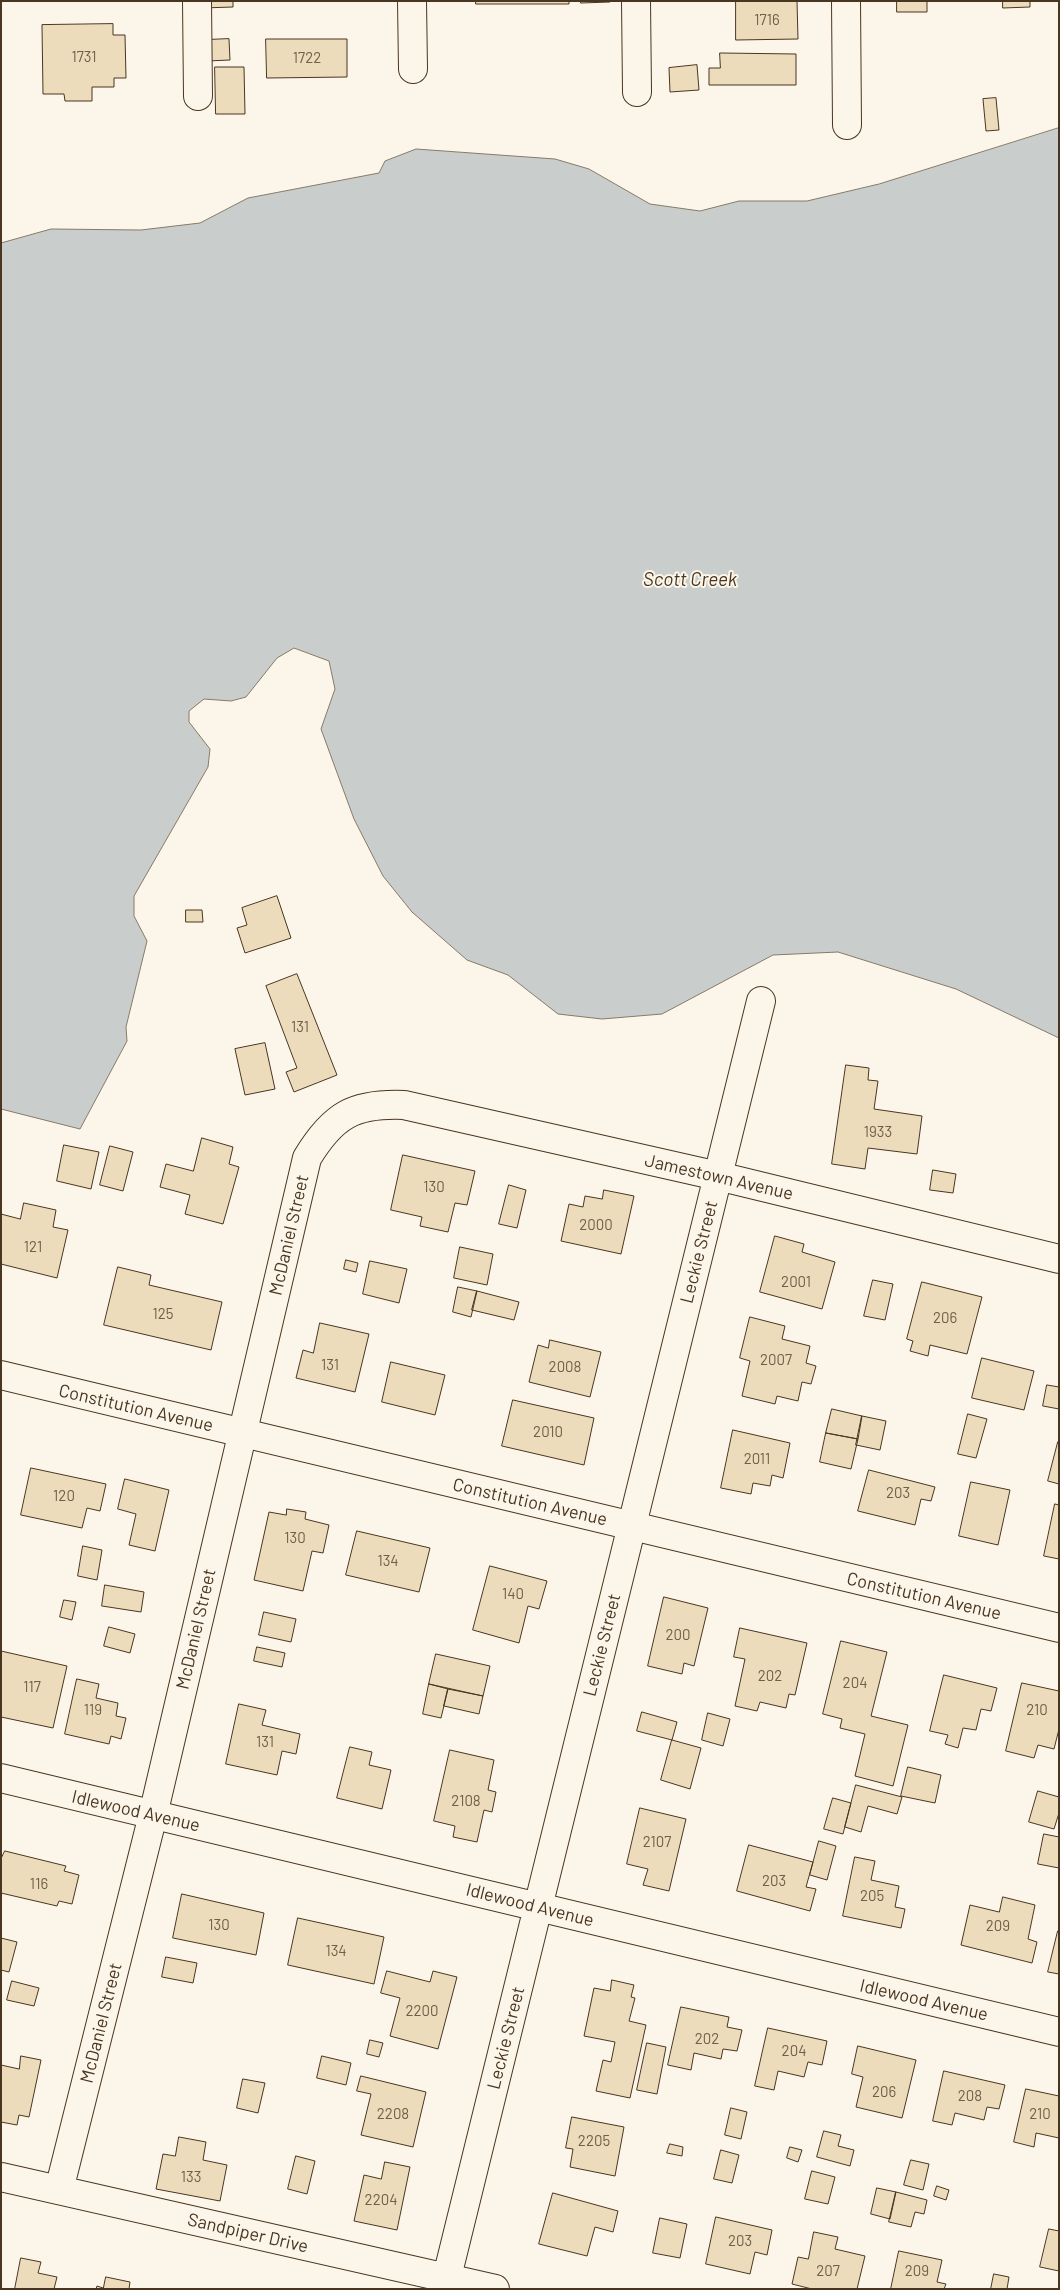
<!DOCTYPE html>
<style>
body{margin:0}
#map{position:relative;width:1060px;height:2290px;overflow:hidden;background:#fbf6e9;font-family:Barlow,sans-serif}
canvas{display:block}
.frame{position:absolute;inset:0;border:2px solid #4a3520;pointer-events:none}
</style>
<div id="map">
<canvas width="1060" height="2290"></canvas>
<div class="frame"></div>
</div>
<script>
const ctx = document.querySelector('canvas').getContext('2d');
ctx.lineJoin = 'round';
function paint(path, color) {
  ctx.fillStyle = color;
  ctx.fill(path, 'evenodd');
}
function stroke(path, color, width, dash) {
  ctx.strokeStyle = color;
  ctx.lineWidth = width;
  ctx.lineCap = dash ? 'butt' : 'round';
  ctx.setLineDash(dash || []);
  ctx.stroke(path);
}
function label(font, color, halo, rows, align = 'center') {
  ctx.font = font + ' Barlow,sans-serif';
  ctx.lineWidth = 4;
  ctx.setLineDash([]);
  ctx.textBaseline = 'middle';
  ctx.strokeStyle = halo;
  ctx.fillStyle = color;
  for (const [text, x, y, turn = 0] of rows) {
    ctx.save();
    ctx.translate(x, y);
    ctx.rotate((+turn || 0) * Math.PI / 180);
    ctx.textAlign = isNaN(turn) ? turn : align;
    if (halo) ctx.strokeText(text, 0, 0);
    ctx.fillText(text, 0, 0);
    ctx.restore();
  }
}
const water = new Path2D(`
 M1059 128V1038L956 989 838 952 773 955 662 1014 602 1019 558 1014 508 975 467 960 412 912 383 876 354 819 321 729 335 689 329 661 294 648 277 658 246 697 231 701 204 699 189 711V722L210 749 208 767 134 896V916L147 941 126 1027 127 1041 80 1129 1 1109V243L51 229 141 230 200 223 248 198 379 173 385 161 416 149 555 159 589 169 650 204 700 211 739 201H807L879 184Z`);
const building = new Path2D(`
 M202 1H233V7L202 8Z
 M476 1H569V4H476Z
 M581 1H610V2L581 3Z
 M736 1H797L798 39 736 40Z
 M897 1H927V12H897Z
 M1003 1H1030V7L1003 8Z
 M113 24V35H125L126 78H114V87H92V101H65L64 94H43L42 25Z
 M229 39 230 60 207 61 206 40Z
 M266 39H347V77L267 78Z
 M720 53 796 54V85H709V68H720Z
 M697 65 699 90 670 92 669 68Z
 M215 67H244L245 114H216Z
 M996 98 999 130 986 131 983 99Z
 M277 896 291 938 245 953 237 928 247 925 242 908Z
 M186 910H202L203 922H186Z
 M297 974 337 1075 294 1092 286 1072 297 1068 266 986Z
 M265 1043 275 1089 245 1095 235 1049Z
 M846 1065 869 1068 868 1080 878 1081 874 1109 922 1116 917 1154 868 1148 865 1169 832 1164Z
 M202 1138 233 1147 229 1164 239 1167 223 1224 185 1214 190 1195 160 1187 166 1164 193 1171Z
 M64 1145 99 1152 91 1189 57 1181Z
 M110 1146 133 1152 123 1191 100 1185Z
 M403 1155 475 1171 467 1205 455 1203 448 1232 420 1226 422 1217 391 1210Z
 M933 1170 956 1174 953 1193 930 1190Z
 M509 1185 526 1190 517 1228 499 1224Z
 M604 1190 634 1196 621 1254 561 1241 569 1204 583 1207 585 1196 602 1199Z
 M24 1203 56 1210 53 1227 68 1230 57 1278 1 1264V1214L20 1219Z
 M775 1236 804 1244 802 1252 835 1262 822 1309 760 1292Z
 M460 1247 493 1254 487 1285 454 1278Z
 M346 1260 358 1263 356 1272 344 1269Z
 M370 1261 407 1269 399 1303 363 1294Z
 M118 1267 151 1275 149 1285 222 1302 211 1350 104 1325Z
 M873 1280 893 1284 885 1320 864 1316Z
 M922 1282 982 1297 967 1354 930 1345 928 1356 910 1351 913 1341 907 1339Z
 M458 1287 477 1291 471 1317 453 1312Z
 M477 1291 519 1302 514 1320 472 1310Z
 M750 1317 785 1326 782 1339 810 1346 806 1363 816 1366 811 1384 802 1382 798 1401 777 1396 775 1404 742 1396 750 1361 740 1358Z
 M320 1323 369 1334 355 1392 296 1378 303 1350 313 1353Z
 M550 1340 601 1352 590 1397 529 1382 538 1345 548 1348Z
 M982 1358 1034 1371 1024 1410 972 1398Z
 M391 1362 445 1375 435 1415 382 1402Z
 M1047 1385 1059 1387V1409L1043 1406Z
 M513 1400 594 1418 584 1465 502 1446Z
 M832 1409 862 1416 858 1439 826 1433Z
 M968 1414 987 1419 976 1458 958 1454Z
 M862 1416 886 1421 880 1450 856 1445Z
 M733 1430 790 1443 783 1478 772 1475 770 1486 753 1483 751 1494 721 1488Z
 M826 1433 858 1439 851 1469 820 1462Z
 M1058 1442 1059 1443V1484L1048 1481Z
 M31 1468 106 1484 100 1511 87 1508 82 1528 21 1515Z
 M869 1470 935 1487 931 1501 921 1499 915 1525 858 1511Z
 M125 1479 169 1490 155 1551 129 1545 136 1514 118 1509Z
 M971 1482 1010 1490 998 1545 959 1536Z
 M1055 1504 1059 1505V1559L1044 1556Z
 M287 1509 306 1512 305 1519 329 1525 323 1553 312 1551 303 1591 254 1580 269 1512 286 1515Z
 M357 1531 430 1548 419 1592 346 1575Z
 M83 1546 102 1550 97 1580 78 1576Z
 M490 1566 547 1581 539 1609 528 1606 519 1643 473 1630Z
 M105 1585 144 1592 141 1612 102 1606Z
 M664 1597 708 1608 694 1666 684 1663 682 1674 648 1666Z
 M64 1600 76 1602 72 1620 60 1617Z
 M264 1612 296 1619 291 1642 259 1635Z
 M109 1627 135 1634 130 1653 104 1646Z
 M740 1628 807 1643 795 1695 789 1694 786 1708 760 1702 757 1711 735 1706 745 1659 734 1657Z
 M841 1641 887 1652 871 1716 908 1725 893 1786 855 1776 865 1734 840 1728 842 1719 823 1714Z
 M257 1647 285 1653 282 1667 254 1661Z
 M1 1651 67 1666 53 1728 1 1717Z
 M436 1654 490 1666 483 1696 429 1684Z
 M944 1675 997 1688 991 1711 981 1709 976 1730 963 1728 958 1748 945 1744 948 1735 930 1731Z
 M77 1679 99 1684 96 1698 118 1703 116 1716 126 1718 121 1739 111 1736 109 1744 65 1734Z
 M1022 1683 1059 1691V1729L1054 1749 1038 1745 1034 1758 1006 1751Z
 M429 1684 448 1689 441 1718 423 1714Z
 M448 1689 483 1696 479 1714 444 1706Z
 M239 1704 266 1710 262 1725 300 1734 296 1754 282 1751 277 1775 226 1764Z
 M642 1712 677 1722 672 1740 637 1731Z
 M708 1713 730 1719 723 1746 702 1740Z
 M672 1740 701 1748 690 1789 661 1780Z
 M350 1747 372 1752 369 1765 391 1770 382 1809 337 1798Z
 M450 1750 494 1760 488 1790 496 1792 492 1812 484 1810 477 1842 453 1837 455 1826 434 1821Z
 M908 1767 941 1775 935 1803 901 1796Z
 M856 1785 902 1797 897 1814 868 1806 861 1832 845 1827Z
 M1038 1791 1059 1797V1813L1054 1829 1029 1822Z
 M833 1798 851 1803 843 1834 824 1829Z
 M640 1808 686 1819 669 1891 643 1885 648 1869 627 1864Z
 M1044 1834 1059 1837V1868L1038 1864Z
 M819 1841 836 1846 827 1880 810 1875Z
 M749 1845 813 1862 806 1887 816 1889 810 1911 737 1891Z
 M5 1851 66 1866 64 1871 79 1875 72 1904 59 1901 57 1906 1 1893V1859Z
 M855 1857 875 1861 871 1880 899 1886 895 1907 905 1909 901 1928 843 1916Z
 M182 1894 264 1913 256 1955 173 1938Z
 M1003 1897 1035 1905 1028 1939 1037 1942 1032 1963 961 1945 970 1905 999 1912Z
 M298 1918 384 1937 374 1984 288 1965Z
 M1058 1931H1059V1974L1048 1972Z
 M1 1938 17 1942 9 1972 1 1970Z
 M166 1957 197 1963 193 1983 162 1977Z
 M387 1971 430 1982 433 1971 457 1977 438 2049 390 2036 400 1998 381 1993Z
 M612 1980 634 1985 631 1997 635 1998 629 2021 646 2025 630 2098 596 2091 603 2060 611 2062 615 2042 584 2036 594 1988 610 1991Z
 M12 1981 39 1988 34 2006 7 2000Z
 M681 2007 729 2017 727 2027 742 2030 737 2051 723 2049 721 2059 694 2053 691 2070 668 2065Z
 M768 2028 827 2041 822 2065 808 2062 804 2077 778 2071 774 2090 755 2086Z
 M370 2040 383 2043 379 2057 367 2054Z
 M647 2043 666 2047 657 2094 637 2090Z
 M858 2046 916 2060 902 2118 856 2107 863 2077 852 2074Z
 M21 2056 41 2060 29 2117 19 2115 17 2125 1 2122V2065L19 2069Z
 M322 2056 351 2063 346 2085 317 2078Z
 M944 2071 1005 2085 999 2109 987 2107 984 2120 955 2113 952 2125 933 2121Z
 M361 2076 426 2092 413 2147 361 2135 371 2094 357 2091Z
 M243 2079 265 2083 258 2113 237 2108Z
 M1026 2089 1059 2096V2138L1036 2133 1034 2147 1014 2142Z
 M731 2108 747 2112 741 2139 725 2135Z
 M572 2117 624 2127 615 2176 570 2167 573 2149 566 2148Z
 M824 2131 841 2135 838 2146 854 2150 850 2166 817 2157Z
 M179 2137 206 2142 203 2160 227 2165 220 2201 156 2189 163 2154 175 2156Z
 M670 2144 683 2147 682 2156 667 2153Z
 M790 2147 802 2150 798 2162 787 2158Z
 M721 2150 739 2155 732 2183 714 2179Z
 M296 2156 315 2161 307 2194 288 2189Z
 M911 2160 929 2164 923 2190 904 2185Z
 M385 2162 410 2167 397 2230 354 2221 364 2175 381 2179Z
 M812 2171 835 2177 828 2204 805 2199Z
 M937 2186 949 2190 946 2200 934 2196Z
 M877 2188 896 2192 890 2219 871 2214Z
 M896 2192 927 2200 924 2214 915 2212 911 2227 889 2222Z
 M553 2193 618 2211 613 2232 595 2227 587 2256 539 2244Z
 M716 2217 772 2230 767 2255 755 2252 750 2274 706 2264Z
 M660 2218 687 2224 680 2258 653 2253Z
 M1049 2229 1059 2231V2271L1040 2267Z
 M814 2232 838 2237 835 2249 865 2256 857 2289H812L792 2284 798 2257 808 2259Z
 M899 2251 942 2260 937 2282 946 2284 944 2289H891Z
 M21 2258 41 2262 38 2273 57 2277 54 2289H15Z
 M994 2274 1009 2277 1007 2289H991Z
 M106 2277 130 2282 129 2289H96L97 2286 103 2288Z`);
const minor = new Path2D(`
 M197 1 198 96
 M412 1 413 69
 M636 1 637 92
 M846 1 847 125
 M1 1375 1059 1628
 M1 1778 1059 2032
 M1 2177 495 2289
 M59 2190 153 1815 307 1158C333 1115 354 1103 404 1105L718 1176 1059 1259
 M444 2289 761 1001`);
const numberNames = [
 ["1716",767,20],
 ["1731",84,57],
 ["1722",307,58],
 ["131",300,1027],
 ["1933",878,1132],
 ["130",434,1187],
 ["2000",596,1225],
 ["121",33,1247],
 ["2001",796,1282],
 ["125",163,1314],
 ["206",945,1318],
 ["2007",776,1360],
 ["131",330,1365],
 ["2008",565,1367],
 ["2010",548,1432],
 ["2011",757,1459],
 ["203",898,1493],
 ["120",64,1496],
 ["130",295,1538],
 ["134",388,1561],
 ["140",513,1594],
 ["200",678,1635],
 ["202",770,1676],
 ["204",855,1683],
 ["117",32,1687],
 ["119",93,1710],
 ["210",1037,1710],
 ["131",265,1742],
 ["2108",466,1801],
 ["2107",657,1842],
 ["203",774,1881],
 ["116",39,1884],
 ["205",872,1896],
 ["130",219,1925],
 ["209",998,1926],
 ["134",336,1951],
 ["2200",422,2011],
 ["202",707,2039],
 ["204",794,2051],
 ["206",884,2092],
 ["208",970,2096],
 ["2208",393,2114],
 ["210",1040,2114],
 ["2205",594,2141],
 ["133",191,2177],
 ["2204",381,2200],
 ["203",740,2241],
 ["207",828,2271],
 ["209",917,2271]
];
const streetNames = [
 ["Jamestown Avenue",719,1177,13],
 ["McDaniel Street",289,1235,-77],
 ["Leckie Street",699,1252,-76],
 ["Constitution Avenue",136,1408,13],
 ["Constitution Avenue",530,1502,13],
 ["Constitution Avenue",924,1596,13],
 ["McDaniel Street",196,1629,-77],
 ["Leckie Street",602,1645,-76],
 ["Idlewood Avenue",136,1811,13],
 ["Idlewood Avenue",530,1905,14],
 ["Idlewood Avenue",924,2000,13],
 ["McDaniel Street",101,2023,-76],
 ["Leckie Street",506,2038,-76],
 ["Sandpiper Drive",248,2233,13]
];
const waterNames = [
 ["Scott Creek",690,580]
];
paint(water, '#c9cecd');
stroke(water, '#887966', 1);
paint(building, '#ecdcbc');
stroke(building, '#4a3520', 1);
stroke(minor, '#4a3520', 30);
stroke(minor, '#fbf6e9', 28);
label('15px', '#725f47', null, numberNames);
label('18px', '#4a3520', '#fbf6e9', streetNames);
label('italic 19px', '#4a3520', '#fbf6e9', waterNames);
</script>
